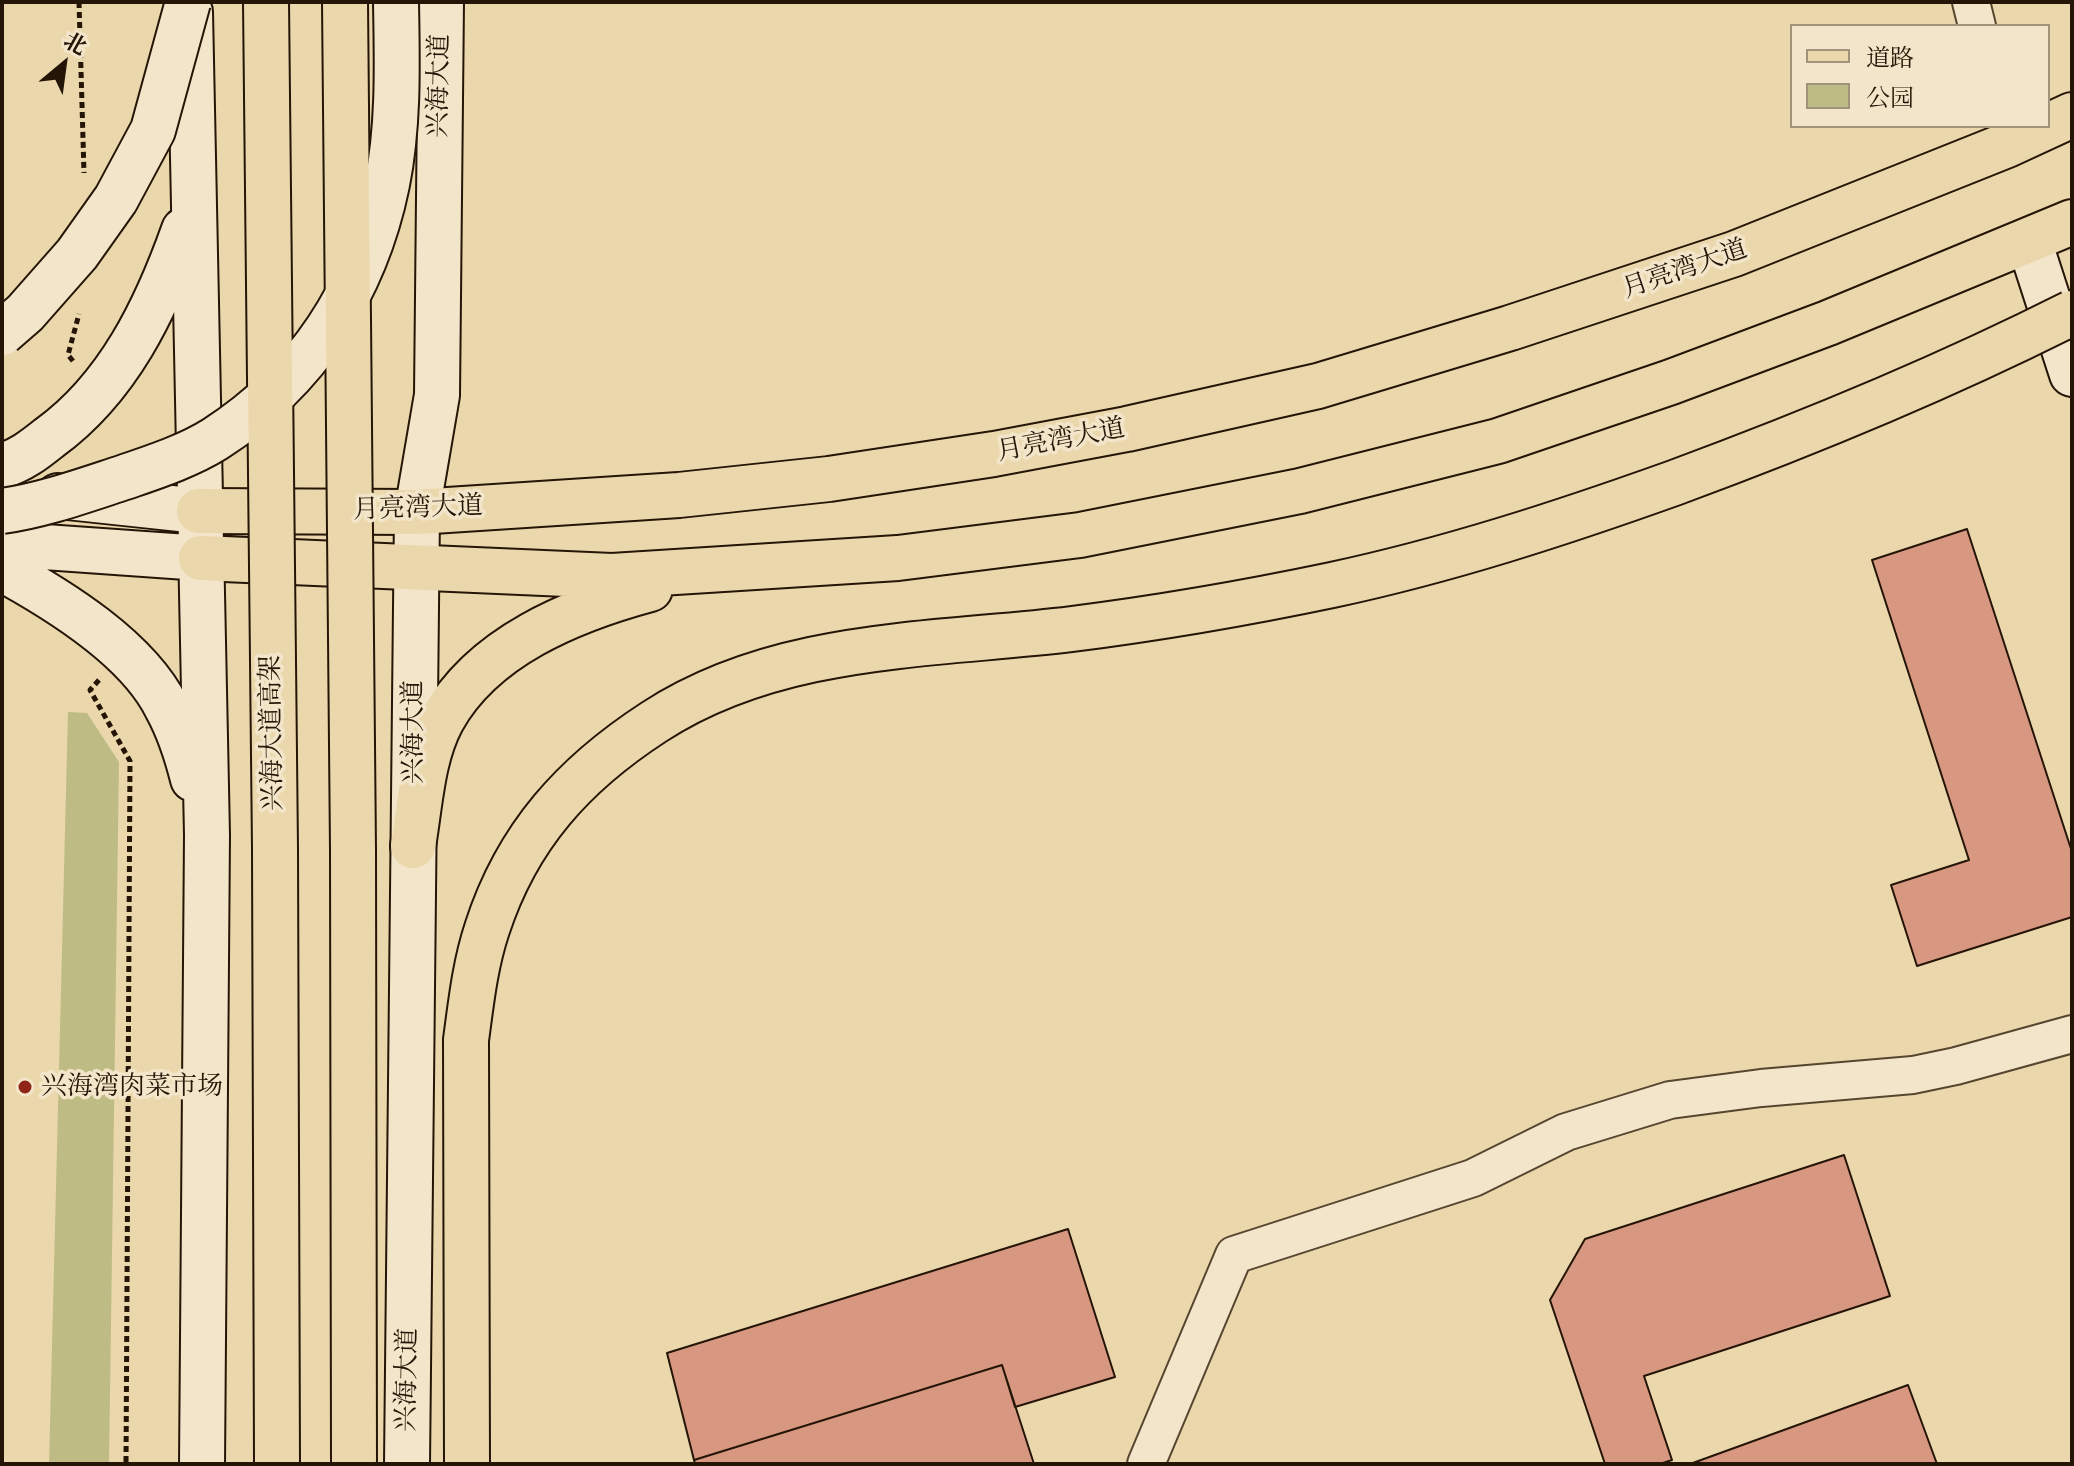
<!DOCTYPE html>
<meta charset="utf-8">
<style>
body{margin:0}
#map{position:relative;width:2074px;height:1466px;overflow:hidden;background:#ebd7ac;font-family:"Gentium Book Plus","Noto Serif SC",serif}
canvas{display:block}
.frame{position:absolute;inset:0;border:4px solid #241506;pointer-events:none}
.legend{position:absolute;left:1790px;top:24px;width:260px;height:104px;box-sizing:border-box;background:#f2e5c9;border:2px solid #a0927b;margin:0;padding:10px 14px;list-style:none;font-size:24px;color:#241506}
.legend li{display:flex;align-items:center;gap:16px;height:40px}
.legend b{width:40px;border:2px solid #a0927b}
.north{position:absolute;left:24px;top:24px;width:80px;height:80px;-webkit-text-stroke:6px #f2e5c9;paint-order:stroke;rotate:29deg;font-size:22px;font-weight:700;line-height:32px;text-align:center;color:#241506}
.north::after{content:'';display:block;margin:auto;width:28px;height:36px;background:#241506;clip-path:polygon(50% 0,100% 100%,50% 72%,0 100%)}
</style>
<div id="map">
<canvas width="2074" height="1466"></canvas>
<div class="frame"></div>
<ul class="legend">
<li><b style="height:10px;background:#ebd7ac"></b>道路</li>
<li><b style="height:22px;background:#bebc84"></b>公园</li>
</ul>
<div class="north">北</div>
</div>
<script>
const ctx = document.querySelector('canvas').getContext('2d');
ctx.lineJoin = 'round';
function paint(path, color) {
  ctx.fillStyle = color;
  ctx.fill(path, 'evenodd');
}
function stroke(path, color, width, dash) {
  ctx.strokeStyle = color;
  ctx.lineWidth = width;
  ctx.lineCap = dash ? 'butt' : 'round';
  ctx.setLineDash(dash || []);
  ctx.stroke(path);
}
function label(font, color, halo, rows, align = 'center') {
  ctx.font = font + ' "Gentium Book Plus","Noto Serif SC",serif';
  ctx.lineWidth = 7;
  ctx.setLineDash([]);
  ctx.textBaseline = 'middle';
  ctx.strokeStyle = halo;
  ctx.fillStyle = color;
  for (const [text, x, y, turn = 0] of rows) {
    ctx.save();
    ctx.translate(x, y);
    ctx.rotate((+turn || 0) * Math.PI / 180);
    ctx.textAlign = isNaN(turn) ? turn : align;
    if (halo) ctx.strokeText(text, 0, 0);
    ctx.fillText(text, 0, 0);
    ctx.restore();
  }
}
const green = new Path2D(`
 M68 712 87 713 119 762 109 1464H49Z`);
const building = new Path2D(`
 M1967 529 2072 852V917L1917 966 1891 885 1969 860 1872 560Z
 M1844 1155 1890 1296 1644 1376 1672 1460 1660 1464H1605L1550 1300 1585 1239Z
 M1068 1229 1115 1377 1015 1407 1002 1365 694 1460 667 1353Z
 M1002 1365 1034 1464H695L694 1460Z
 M1908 1385 1937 1464H1690Z`);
const path = new Path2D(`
 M79 2 84 173
 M73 361 68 355 79 314
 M99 680 90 690 130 761 126 1464`);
const street = new Path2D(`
 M1971 2 1977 26
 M1146 1464 1234 1255 1473 1178 1566 1132 1670 1100 1761 1088 1913 1075 1956 1066 2072 1034`);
const secondary = new Path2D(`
 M190 12 207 835 202 1464
 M2029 241 2072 374
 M2 466C21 460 34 450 49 438 118 388 156 309 184 230
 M58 496 199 511
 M2 544 201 558
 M2 569C59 600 138 649 167 708 179 730 187 755 193 779
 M407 1464 417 512 437 395 441 2`);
const primary = new Path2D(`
 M199 511 417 512 679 495 829 479 994 454 1127 429 1318 386 1510 328 1734 254 2007 145 2072 115
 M201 558 612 576 898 558 1080 535 1300 491 1498 441 1671 382 1828 323 2072 222
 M413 846C420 805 422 757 442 720 483 646 572 610 650 589`);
const secondaryBridge = new Path2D(`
 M2 333 25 313 77 254 116 199 153 130 188 2
 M2 511C44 505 85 490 125 477 154 467 188 456 215 439 307 380 365 291 387 184 399 125 397 62 396 2`);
const primaryBridge = new Path2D(`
 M266 2 275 849 277 1464
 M345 2 353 849 354 1464
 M467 1464 466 1040C471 1003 475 965 487 929 517 836 574 774 654 722 778 641 932 646 1072 629 1159 618 1246 603 1332 585 1449 560 1562 523 1674 483 1810 433 1943 378 2072 313`);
const markers = [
 [25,1087,8,"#8f2418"]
];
const streetNames = [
 ["兴海大道",440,86,-89],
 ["月亮湾大道",1685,270,-19],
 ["月亮湾大道",1061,441,-11],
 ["月亮湾大道",418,509,-2],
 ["兴海大道",414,732,-90],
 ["兴海大道高架",273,733,-91],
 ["兴海大道",408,1380,-89]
];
const poiNames = [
 ["兴海湾肉菜市场",41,1087]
];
paint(green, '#bebc84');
paint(building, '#d89780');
stroke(building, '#241506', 2);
stroke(street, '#564630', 40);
stroke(secondary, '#241506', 48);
stroke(primary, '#241506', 48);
stroke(path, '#241506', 5, [6, 4]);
stroke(street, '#f2e5c9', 36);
stroke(secondary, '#f2e5c9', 44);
stroke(primary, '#ebd7ac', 44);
stroke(secondaryBridge, '#241506', 48, []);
stroke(primaryBridge, '#241506', 48, []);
stroke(secondaryBridge, '#f2e5c9', 44);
stroke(primaryBridge, '#ebd7ac', 44);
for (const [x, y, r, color] of markers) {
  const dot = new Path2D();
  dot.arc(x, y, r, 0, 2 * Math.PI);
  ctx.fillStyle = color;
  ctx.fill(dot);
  stroke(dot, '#f2e5c9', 3);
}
label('26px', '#241506', '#f2e5c9', streetNames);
label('26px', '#241506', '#f2e5c9', poiNames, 'left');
</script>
